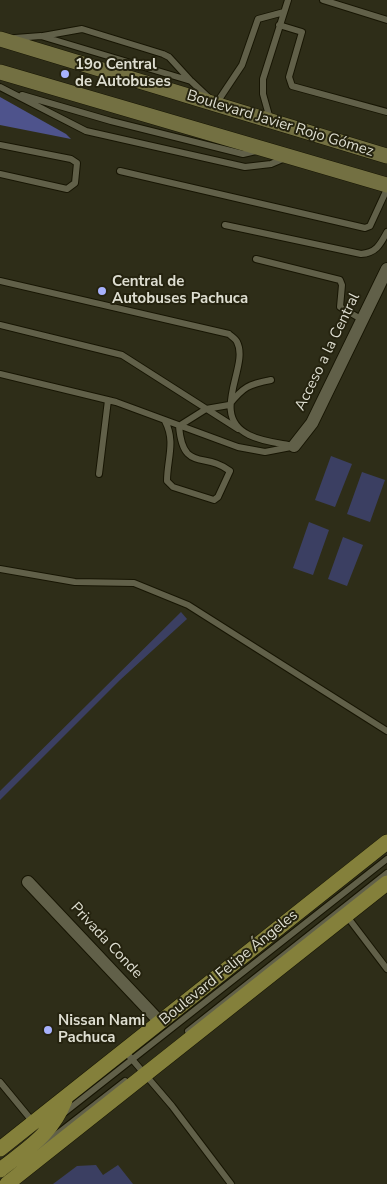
<!DOCTYPE html>
<meta charset="utf-8">
<style>
body{margin:0}
canvas{display:block;background:#2e2d18}
</style>
<canvas width="387" height="1184"></canvas>
<script>
const ctx = document.querySelector('canvas').getContext('2d');
ctx.lineJoin = 'round';
function paint(path, color) {
  ctx.fillStyle = color;
  ctx.fill(path, 'evenodd');
}
function stroke(path, color, width, dash) {
  ctx.strokeStyle = color;
  ctx.lineWidth = width;
  ctx.lineCap = dash ? 'butt' : 'round';
  ctx.setLineDash(dash || []);
  ctx.stroke(path);
}
function label(font, color, halo, rows, align = 'center') {
  ctx.font = font + ' "Nunito Sans",sans-serif';
  ctx.lineWidth = 4;
  ctx.setLineDash([]);
  ctx.textBaseline = 'middle';
  ctx.strokeStyle = halo;
  ctx.fillStyle = color;
  for (const [text, x, y, turn = 0] of rows) {
    ctx.save();
    ctx.translate(x, y);
    ctx.rotate((+turn || 0) * Math.PI / 180);
    ctx.textAlign = isNaN(turn) ? turn : align;
    if (halo) ctx.strokeText(text, 0, 0);
    ctx.fillText(text, 0, 0);
    ctx.restore();
  }
}
const green = new Path2D(`
 M331 456 352 464 335 507 315 500Z
 M362 472 385 480 370 522 347 514Z
 M309 522 329 530 313 575 293 568Z
 M343 537 363 545 347 586 328 579Z
 M181 612 187 619 120 680 0 800V791Z
 M96 1165 103 1175 118 1165 133 1184H53L77 1166Z`);
const forest = new Path2D(`
 M0 97 66 134 71 139 0 125Z`);
const lane = new Path2D(`
 M323 0 387 20
 M279 25 302 32 289 77 292 86 387 112
 M43 36 82 29 163 54 169 57 190 80
 M15 38 41 36 191 81 209 98
 M0 87 86 131 245 167 271 164 285 158
 M22 95 111 121 243 154 256 151
 M216 104 242 65 258 19 284 12
 M270 119 263 94V79L288 0
 M0 145 71 159 77 163 75 183 67 189 0 174
 M120 171 365 228 370 226 387 189
 M225 225 361 254C376 253 380 245 387 232
 M256 259 340 280 342 285 340 307 361 319
 M0 281 229 334C231 336 236 339 237 342 250 366 208 415 249 435 263 442 279 443 294 446
 M0 325 122 355 238 429
 M0 374 116 402 238 447 265 452 291 447
 M165 421C176 442 167 459 167 481L173 487 214 500 218 497 230 471C204 451 183 473 179 426L206 409 229 405C243 387 249 384 271 380
 M99 474 108 400
 M0 569 75 582 134 583 188 605 387 731
 M346 915 387 969
 M188 1031 387 873
 M125 1051 172 1106 231 1184
 M0 1082 33 1122
 M64 1113 387 859
 M34 1152 125 1081`);
const street = new Path2D(`
 M294 446 312 423 387 269
 M28 882 161 1023`);
const secondary = new Path2D(`
 M0 39 387 156
 M0 72 387 185`);
const primary = new Path2D(`
 M0 1149 387 842
 M0 1170C28 1148 52 1134 65 1100
 M7 1184 387 883`);
const markers = [
 [65,74,5,"#a7b1fc"],
 [102,291,5,"#a7b1fc"],
 [48,1030,5,"#a7b1fc"]
];
const poiNames = [
 ["19o Central",75,65],
 ["de Autobuses",75,82],
 ["Central de",112,282],
 ["Autobuses Pachuca",112,299],
 ["Nissan Nami",58,1021],
 ["Pachuca",58,1038]
];
const streetNames = [
 ["Boulevard Javier Rojo Gómez",280,124,17],
 ["Acceso a la Central",328,352,-64],
 ["Privada Conde",106,941,47],
 ["Boulevard Felipe Ángeles",229,968,-39]
];
paint(green, '#3b3f62');
paint(forest, '#4e538c');
stroke(lane, '#171503', 8);
stroke(street, '#171503', 14);
stroke(secondary, '#171503', 16);
stroke(primary, '#171503', 16);
stroke(lane, '#616049', 6);
stroke(street, '#616049', 12);
stroke(secondary, '#737042', 15);
stroke(primary, '#84803b', 15);
for (const [x, y, r, color] of markers) {
  const dot = new Path2D();
  dot.arc(x, y, r, 0, 2 * Math.PI);
  ctx.fillStyle = color;
  ctx.fill(dot);
  stroke(dot, '#25230f', 2);
}
label('bold 15px', '#deded1', '#25230f', poiNames, 'left');
label('15px', '#deded1', '#25230f', streetNames);
</script>
